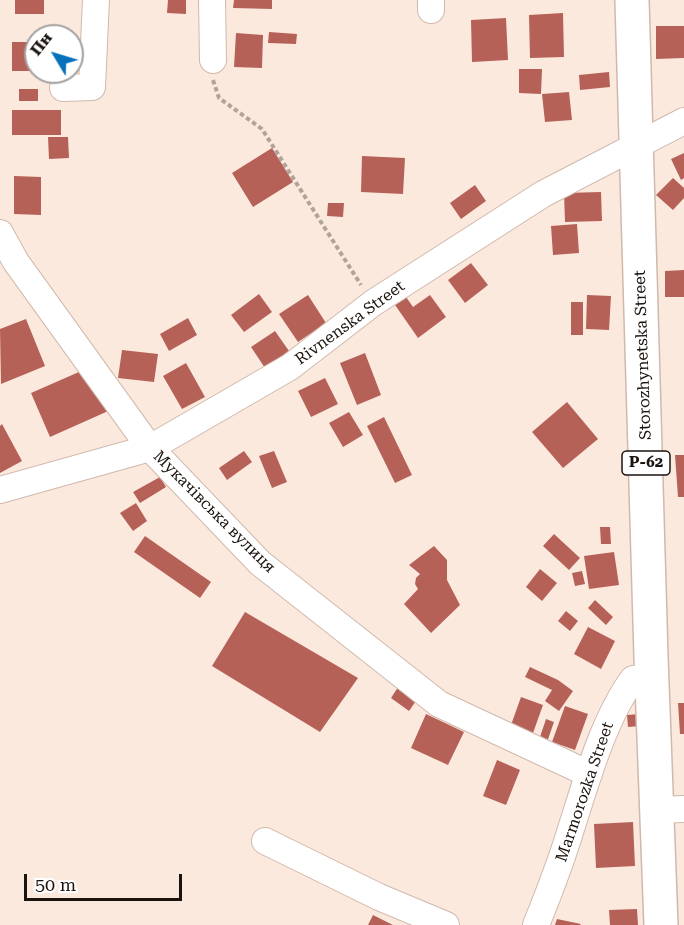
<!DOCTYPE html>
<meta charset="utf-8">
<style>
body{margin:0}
#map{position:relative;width:684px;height:925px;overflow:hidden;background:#fce9de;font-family:"Roboto Serif",serif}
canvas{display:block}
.north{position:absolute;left:24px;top:24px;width:60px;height:60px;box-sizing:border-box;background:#fff;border:2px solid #a4a19f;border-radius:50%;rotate:308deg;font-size:16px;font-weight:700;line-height:24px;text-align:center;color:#1b130e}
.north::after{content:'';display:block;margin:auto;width:21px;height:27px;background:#0871bc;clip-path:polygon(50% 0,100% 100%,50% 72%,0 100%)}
.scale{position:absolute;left:24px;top:874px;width:158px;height:27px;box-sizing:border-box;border:3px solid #1b130e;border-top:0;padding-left:8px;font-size:18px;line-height:21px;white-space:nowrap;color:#1b130e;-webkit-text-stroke:4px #fff;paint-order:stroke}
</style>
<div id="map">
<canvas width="684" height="925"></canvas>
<div class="north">Пн</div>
<div class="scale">50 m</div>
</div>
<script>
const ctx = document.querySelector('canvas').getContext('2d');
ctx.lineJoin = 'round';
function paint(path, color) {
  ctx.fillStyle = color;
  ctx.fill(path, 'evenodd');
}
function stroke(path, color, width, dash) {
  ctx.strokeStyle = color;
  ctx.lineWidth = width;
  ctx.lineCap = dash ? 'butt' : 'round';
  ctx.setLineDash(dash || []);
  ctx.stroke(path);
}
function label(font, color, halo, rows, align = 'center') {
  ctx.font = font + ' "Roboto Serif",serif';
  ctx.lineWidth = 6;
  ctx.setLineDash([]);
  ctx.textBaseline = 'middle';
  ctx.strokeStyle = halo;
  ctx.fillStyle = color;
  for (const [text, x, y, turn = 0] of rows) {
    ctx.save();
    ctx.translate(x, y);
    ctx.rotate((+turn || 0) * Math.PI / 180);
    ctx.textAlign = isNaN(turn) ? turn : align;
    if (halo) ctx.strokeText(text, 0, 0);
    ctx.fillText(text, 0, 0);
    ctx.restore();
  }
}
const building = new Path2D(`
 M15 0H44V14H15Z
 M168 0H186V14L167 13Z
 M234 0H272V9L233 8Z
 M563 13 564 57 530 58 529 15Z
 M506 18 508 60 472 62 471 20Z
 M656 26H684V58L656 59Z
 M269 32 297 34 296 44 268 43Z
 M236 33 263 35 262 68 234 67Z
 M12 42H36V71H12Z
 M519 69H542L541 94 519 93Z
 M609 72 610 87 580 90 579 75Z
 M19 89H38V101H19Z
 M569 92 572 120 545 122 542 94Z
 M12 110H61V135H12Z
 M48 137H68L69 158 49 159Z
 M272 148 293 182 253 207 232 173Z
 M684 153V178L681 180 671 159Z
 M362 156 405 158 403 194 361 192Z
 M14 176 41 177V215L14 214Z
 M673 178 684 188V198L673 210 656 195Z
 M475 185 486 201 461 219 450 203Z
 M601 192 602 221 565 222 564 193Z
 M328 203H344L343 217 327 216Z
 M577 224 579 253 553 255 551 226Z
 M471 263 488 285 465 303 448 280Z
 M684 270V297H665V271Z
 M259 294 272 312 244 332 231 315Z
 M404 294 413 307 430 295 446 317 418 338 393 302Z
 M308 295 326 323 298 342 279 314Z
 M587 295 611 296 609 330 586 329Z
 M571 302H583V335H571Z
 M188 318 197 335 169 351 160 334Z
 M26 319 45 366 1 384 0 329Z
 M275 331 289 351 265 368 251 347Z
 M122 350 158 354 154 382 118 378Z
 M365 353 381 395 357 405 340 363Z
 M186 363 205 397 182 409 163 376Z
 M88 368 115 408 50 437 31 393Z
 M325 378 338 404 311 417 298 391Z
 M567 402 598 439 563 468 532 432Z
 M349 412 363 435 343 447 329 423Z
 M384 417 412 475 395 483 367 426Z
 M2 424 22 461 0 473V426Z
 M244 451 252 462 227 480 219 468Z
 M274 451 287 482 272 488 259 456Z
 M675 455H684V497H678Z
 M160 477 166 487 140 503 133 492Z
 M136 503 147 521 133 531 120 513Z
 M600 527H610L611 544H601Z
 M554 534 580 558 569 570 543 546Z
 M145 536 211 582 200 598 134 552Z
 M434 546 447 560V580L460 605 431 633 404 604 418 589 415 584 416 578 420 574 409 565Z
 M614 552 619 585 589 589 584 556Z
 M540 569 557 583 542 601 526 587Z
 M582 571 585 584 575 586 572 573Z
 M595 600 613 617 606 625 588 608Z
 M566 611 578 621 570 631 558 621Z
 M245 612 358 678 320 732 212 666Z
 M588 627 615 641 601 669 574 654Z
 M530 667 558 680 573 691 559 711 545 701 552 690 525 677Z
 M400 684 418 698 409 711 391 698Z
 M521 697 543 705 533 733 511 725Z
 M678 703H684V734H680Z
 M565 706 588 714 575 750 552 742Z
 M426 714 464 732 448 765 411 748Z
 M640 714 641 726 628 727 627 715Z
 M546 719 554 722 546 745 538 743Z
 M497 760 520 770 506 805 483 796Z
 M633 822 635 866 596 868 594 824Z
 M637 909 638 925H610L609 910Z
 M373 915 393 925H368Z
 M557 919 581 924 580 925H555Z`);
const path = new Path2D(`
 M213 80 219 98 262 129 361 285`);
const minor = new Path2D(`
 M212 0 213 60
 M431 0V10
 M63 88 92 87 96 0
 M0 233 16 262 150 448 260 563 439 704 589 774
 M0 490 150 448 290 367 373 303 543 194 684 121
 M657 810 684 809
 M265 841 379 897 446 925
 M536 925C549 893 561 862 571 829 586 782 604 718 633 679L652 676`);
const major = new Path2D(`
 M632 0 651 657 661 925`);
const shields = [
 [646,463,48]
];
const shieldNames = [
 ["Р-62",646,463]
];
const streetNames = [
 ["Rivnenska Street",350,323,-36],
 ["Storozhynetska Street",643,355,-92],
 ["Мукачівська вулиця",214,512,45],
 ["Marmorozka Street",585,792,-71]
];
paint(building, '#b66157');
stroke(minor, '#d0b9ac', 28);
stroke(major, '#d0b9ac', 36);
stroke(path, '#b2a39a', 4, [4.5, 3]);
stroke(minor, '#fff', 26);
stroke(major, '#fff', 33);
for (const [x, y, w] of shields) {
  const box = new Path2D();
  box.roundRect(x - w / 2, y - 12, w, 24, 4.5);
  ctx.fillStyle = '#fff';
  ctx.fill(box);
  stroke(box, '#1b130e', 1.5);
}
label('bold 15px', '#1b130e', null, shieldNames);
label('16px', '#1b130e', '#fff', streetNames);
</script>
